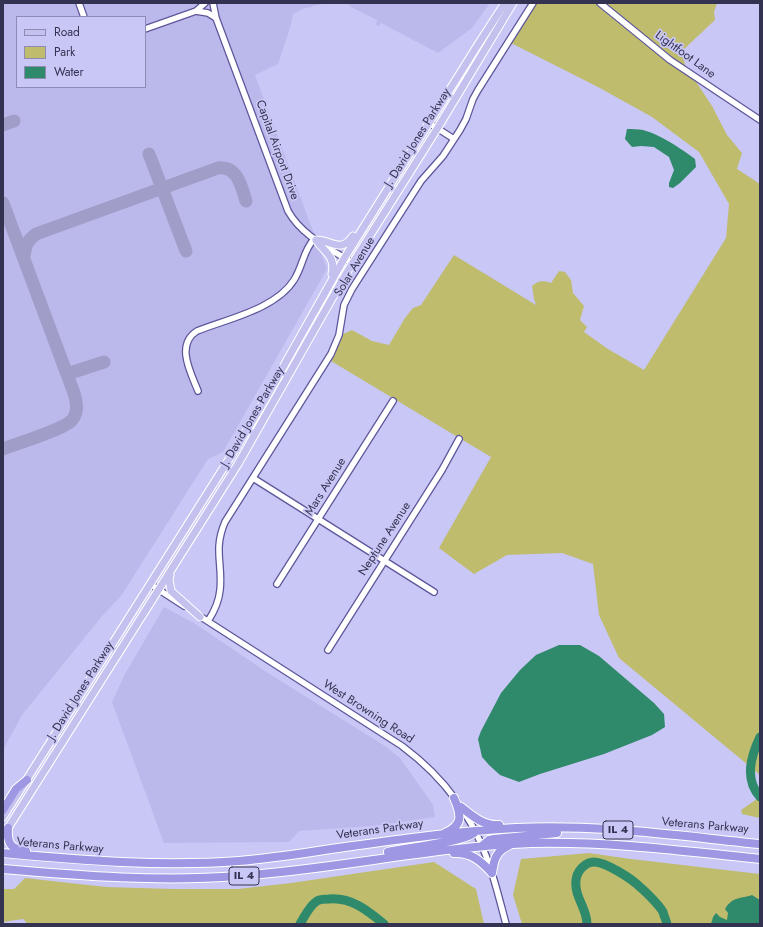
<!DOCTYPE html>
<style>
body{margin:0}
#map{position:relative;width:763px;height:927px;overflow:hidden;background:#c9c7f5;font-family:Jost,sans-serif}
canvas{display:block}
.frame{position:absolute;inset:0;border:4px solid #343251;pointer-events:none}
.legend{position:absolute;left:16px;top:16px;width:130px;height:72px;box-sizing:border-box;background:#c9c7f5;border:1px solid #8d8bb3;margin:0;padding:5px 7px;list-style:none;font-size:12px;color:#343251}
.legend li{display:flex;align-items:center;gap:8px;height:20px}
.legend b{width:20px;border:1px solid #8d8bb3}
</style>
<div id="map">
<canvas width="763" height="927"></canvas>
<div class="frame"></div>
<ul class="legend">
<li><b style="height:5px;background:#c4c1ef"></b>Road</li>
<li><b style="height:11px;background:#bfbc6e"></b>Park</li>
<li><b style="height:11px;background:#2f896b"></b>Water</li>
</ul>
</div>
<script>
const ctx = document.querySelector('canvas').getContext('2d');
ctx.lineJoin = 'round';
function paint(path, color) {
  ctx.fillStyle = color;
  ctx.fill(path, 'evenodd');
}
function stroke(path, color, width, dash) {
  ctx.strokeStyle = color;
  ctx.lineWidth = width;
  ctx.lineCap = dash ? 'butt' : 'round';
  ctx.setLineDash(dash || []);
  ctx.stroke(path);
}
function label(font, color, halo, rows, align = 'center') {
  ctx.font = font + ' Jost,sans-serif';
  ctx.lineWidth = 3.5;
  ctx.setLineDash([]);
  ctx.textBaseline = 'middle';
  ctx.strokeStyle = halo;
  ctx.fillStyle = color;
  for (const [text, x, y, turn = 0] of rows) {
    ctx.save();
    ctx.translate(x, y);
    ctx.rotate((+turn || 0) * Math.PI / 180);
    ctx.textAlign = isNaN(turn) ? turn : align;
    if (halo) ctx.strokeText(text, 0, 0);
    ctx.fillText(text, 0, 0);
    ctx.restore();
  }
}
const built = new Path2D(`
 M3 3H325L303 9 293 14 290 28 278 64 255 75 327 269 223 452 208 459 121 596 103 615 22 715 3 750ZM17 17H145V87H17Z
 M346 3H490L472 28 438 53 381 23 379 26 376 25 377 20 353 8Z
 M164 607 194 623 268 673 385 746 400 758 431 802 433 805 435 817 372 826 299 831 289 842 164 843 112 702 125 674Z`);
const green = new Path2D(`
 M537 3H717L714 12 715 20 682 51 685 65 712 106 727 135 742 153 737 169 760 184V775L619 658 599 615 593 564 562 553 507 555 474 574 439 548 491 457 331 361 339 344 341 335 352 330 372 341 389 345 405 318 413 308 421 305 454 255 536 305 534 299 532 286C537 281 543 280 551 283L559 271 565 272 571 280 573 293 584 306 580 320 587 327 584 332 608 349 644 370 726 238 729 204 699 152 652 117 598 87 511 43Z
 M760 797V818L742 814 741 810Z
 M589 853 631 859 760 874V924H522L513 895 521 859Z
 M434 862 476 889 484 924H28L23 919 3 922V889H14L25 878 106 887 173 889H238L291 883Z`);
const water = new Path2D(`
 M627 129C632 129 638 129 643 130 659 134 682 149 695 159L696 167 680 183 673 188 669 187V183L674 170 669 157 654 147 641 146 632 147 625 139Z
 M559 645H580L599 656 654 703 664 714 665 727 652 735 604 754 540 774 519 782 500 775 489 765 482 757 478 739 481 731 501 693 520 670 536 655Z
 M752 895 760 900V924H711L713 917 716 913 720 917 727 920 728 913 725 909C733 896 740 899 752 895Z`);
const river = new Path2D(`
 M760 737C751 756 744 779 760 797
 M300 924C305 916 309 906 317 901 320 899 325 899 329 899 351 897 367 910 384 924
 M587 924C587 908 574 897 576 880 577 871 585 862 594 862 606 862 632 879 640 887 646 892 660 906 663 912 664 916 666 920 667 924`);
const taxiway = new Path2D(`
 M3 125 14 121
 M149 154 186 251
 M3 203 74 393C77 402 79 412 72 420 65 429 16 444 3 449
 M24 257C25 246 27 241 36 234L218 168C238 166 241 186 246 201
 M67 374 104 362`);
const minor = new Path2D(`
 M79 3 84 17
 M213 3 216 18 288 211C302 236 329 248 353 263
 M600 3 670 60 760 120
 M196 11 208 13 216 18
 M145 29 196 11 205 3
 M429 123 454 139
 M198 391C191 373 175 345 197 331 227 319 276 309 294 280 303 266 303 251 314 239
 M253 478 434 592
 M150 584 184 606
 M277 584 393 401
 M198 615 402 746C422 761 441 779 456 800
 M208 621C214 612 219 601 220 590 223 564 213 550 225 522L331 354 339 335 344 305 352 289 421 181 443 156 460 130 466 119 473 99 478 90 533 3
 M328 650 442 470 459 439
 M464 812C488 849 495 883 506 924`);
const major = new Path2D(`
 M316 240C332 240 341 254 353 236
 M316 240C325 253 336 256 332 274
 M170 575 169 579 171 591 200 617
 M3 817 231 456 263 403 345 257 479 43 505 3
 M3 836 238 464 347 272 437 129 513 3`);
const highway = new Path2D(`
 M461 807C472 816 484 826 499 825
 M3 810 16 789 27 780
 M8 828C7 843 10 849 26 851
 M445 833C464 825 461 814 454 798
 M483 845 489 840 494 839 557 833
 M388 852C405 848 466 842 475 832
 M3 853C82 860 160 867 239 861 275 858 310 852 345 847 402 839 459 831 516 828 598 824 679 836 760 844
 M454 853C471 852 481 861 492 873
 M3 869C82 876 160 882 239 876 337 869 433 847 531 843 608 841 684 851 760 859
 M492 873C494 859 496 851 510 845`);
const shields = [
 [618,830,30],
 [244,876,30]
];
const shieldNames = [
 ["IL 4",618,830],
 ["IL 4",244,876]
];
const streetNames = [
 ["Lightfoot Lane",685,55,36],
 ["J. David Jones Parkway",418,138,-58],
 ["Capital Airport Drive",277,150,70],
 ["Solar Avenue",355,267,-59],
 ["J. David Jones Parkway",253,417,-60],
 ["Mars Avenue",326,487,-58],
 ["Neptune Avenue",385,539,-57],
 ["J. David Jones Parkway",81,691,-58],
 ["West Browning Road",368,712,33],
 ["Veterans Parkway",705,826,5],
 ["Veterans Parkway",380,830,-8],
 ["Veterans Parkway",60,846,5]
];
paint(built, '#bbb9ec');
paint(green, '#bfbc6e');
paint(water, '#2f896b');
stroke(river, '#2f896b', 9);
stroke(taxiway, '#a09ec8', 13);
stroke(minor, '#5d569a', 8);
stroke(major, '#fff', 9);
stroke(highway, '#fff', 10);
stroke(minor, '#fff', 5.5);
stroke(major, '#c4c1ef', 7);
stroke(highway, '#9d97e4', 8);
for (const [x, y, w] of shields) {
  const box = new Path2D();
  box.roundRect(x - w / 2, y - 9, w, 18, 3);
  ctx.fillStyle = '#c9c7f5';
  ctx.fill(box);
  stroke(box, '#343251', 1);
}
label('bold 11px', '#343251', null, shieldNames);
label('12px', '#343251', '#c9c7f5', streetNames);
</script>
